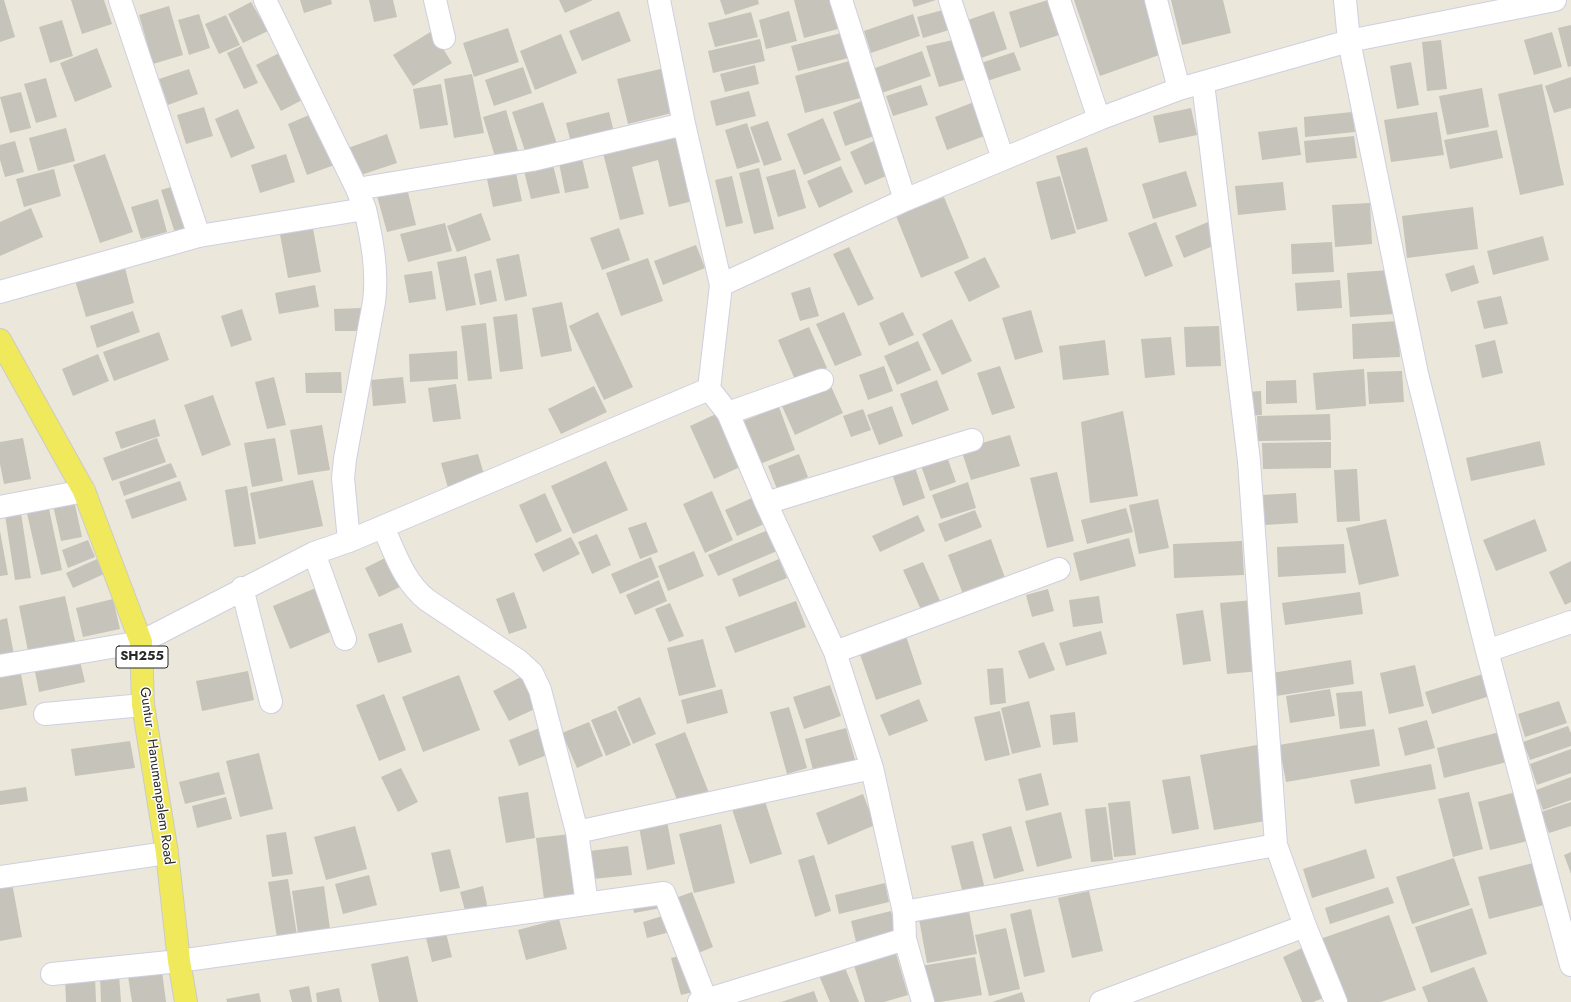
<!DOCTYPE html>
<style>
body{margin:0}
canvas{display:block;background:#ebe7da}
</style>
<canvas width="1571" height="1002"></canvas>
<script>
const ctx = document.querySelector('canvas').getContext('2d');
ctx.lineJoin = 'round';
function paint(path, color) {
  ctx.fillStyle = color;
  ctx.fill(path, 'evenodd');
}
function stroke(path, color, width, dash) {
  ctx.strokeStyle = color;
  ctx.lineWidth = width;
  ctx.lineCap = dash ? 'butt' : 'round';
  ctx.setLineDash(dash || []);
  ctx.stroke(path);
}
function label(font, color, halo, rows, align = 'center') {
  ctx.font = font + ' Jost,sans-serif';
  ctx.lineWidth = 3;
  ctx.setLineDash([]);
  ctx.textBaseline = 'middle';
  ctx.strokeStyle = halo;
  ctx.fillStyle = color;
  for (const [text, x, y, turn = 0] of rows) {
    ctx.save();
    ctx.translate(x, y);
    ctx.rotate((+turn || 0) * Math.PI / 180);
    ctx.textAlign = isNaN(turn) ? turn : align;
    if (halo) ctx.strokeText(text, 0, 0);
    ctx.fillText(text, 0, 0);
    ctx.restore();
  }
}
const building = new Path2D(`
 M0 0H4L15 37 0 42Z
 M71 0H104L112 24 82 34Z
 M300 0H331L332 4 304 13Z
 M369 0H393L397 17 374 22Z
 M559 0H593L565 13Z
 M720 0H758L759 4 725 15Z
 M794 0H830L838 29 804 38Z
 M912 0H936L914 7Z
 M1048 0 1059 35 1020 48 1009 12Z
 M1074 0H1144L1162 54 1100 76Z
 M1171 0H1223L1231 33 1182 45Z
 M251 2 268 31 243 43 228 14Z
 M169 6 183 55 153 64 139 15Z
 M943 10 949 30 923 38 917 17Z
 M619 11 631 41 582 61 569 31Z
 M789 11 797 41 766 49 759 20Z
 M994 11 1007 49 981 58 968 20Z
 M751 12 758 37 715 47 708 23Z
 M199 14 210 48 189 55 178 20Z
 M913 14 920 36 871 53 864 31Z
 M226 15 240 45 219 54 205 24Z
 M62 20 73 56 50 63 39 27Z
 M1571 25V66L1568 67 1558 28Z
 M508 28 519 62 474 77 463 43Z
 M432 31 452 63 413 86 393 55Z
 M845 32 852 57 798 71 791 46Z
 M1552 32 1562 67 1534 75 1524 40Z
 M561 34 577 73 535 90 520 51Z
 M760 39 765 61 713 73 708 51Z
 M953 40 964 80 939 87 926 46Z
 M1441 40 1447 89 1427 91 1422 42Z
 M241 46 258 83 244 89 227 53Z
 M97 48 112 87 75 102 60 63Z
 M922 51 931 76 876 95 867 71Z
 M281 52 306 98 281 111 256 65Z
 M1014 52 1021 70 987 81 981 63Z
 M853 60 864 97 805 113 795 76Z
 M1411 62 1419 105 1397 109 1390 66Z
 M755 65 759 84 725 92 720 74Z
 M523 67 532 93 494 106 485 80Z
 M665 68 676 112 628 124 617 79Z
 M189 69 198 94 168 105 159 79Z
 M472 74 484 133 454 138 444 79Z
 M1571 77V108L1554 113 1545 86Z
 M46 78 57 117 36 123 24 84Z
 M441 84 448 125 420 129 413 89Z
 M1542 84 1564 185 1520 195 1498 94Z
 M921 85 928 105 893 116 886 96Z
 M1482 88 1489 127 1447 135 1439 96Z
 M749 91 756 116 716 126 710 101Z
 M21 92 31 128 10 133 0 97Z
 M864 100 877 135 845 146 833 112Z
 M543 102 557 144 526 154 512 112Z
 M974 102 987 135 947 150 935 117Z
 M204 107 213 136 186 144 177 115Z
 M1191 108 1197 135 1159 143 1153 116Z
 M238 109 255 148 231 158 215 119Z
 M506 110 519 154 496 160 483 117Z
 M316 112 337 164 307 175 288 124Z
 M609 112 614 132 571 143 566 123Z
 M1352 112 1355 132 1305 137 1304 117Z
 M1437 112 1444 155 1391 162 1384 120Z
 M823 118 841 160 804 175 787 134Z
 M768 121 782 160 764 166 750 127Z
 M747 123 760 162 737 169 725 130Z
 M1297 127 1301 155 1262 160 1258 132Z
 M66 128 75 161 38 171 29 138Z
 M676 130 693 201 669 207 658 160 632 167 644 214 620 220 602 149Z
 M1497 130 1503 158 1450 169 1444 140Z
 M387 134 397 163 358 176 348 148Z
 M1354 136 1357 158 1306 163 1304 141Z
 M878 139 893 173 865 185 850 152Z
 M15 141 24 172 5 177 0 160V145Z
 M1087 147 1108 221 1077 230 1056 156Z
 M105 154 133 232 100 243 73 165Z
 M286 154 295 182 260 193 251 165Z
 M582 158 589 188 565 193 559 163Z
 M553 165 560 193 531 199 524 171Z
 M841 166 853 192 819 208 807 181Z
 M759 168 774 229 754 234 739 173Z
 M54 169 61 196 24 207 16 179Z
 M795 169 806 208 778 217 766 177Z
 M1186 171 1197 206 1153 219 1142 184Z
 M516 173 522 201 493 207 487 179Z
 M732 176 743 223 726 227 715 180Z
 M1060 176 1076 233 1051 240 1036 182Z
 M1283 182 1286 210 1238 215 1235 186Z
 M178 185 191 228 175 233 161 190Z
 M407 188 416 225 387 232 377 196Z
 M944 197 969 258 921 278 896 216Z
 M158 199 167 232 141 239 131 207Z
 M1370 203 1372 244 1335 247 1332 205Z
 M1473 207 1478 249 1407 258 1402 216Z
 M31 208 43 237 0 256V222Z
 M481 213 491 240 457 252 447 226Z
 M1156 222 1173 266 1145 277 1128 233Z
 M1208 222 1218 244 1184 258 1175 236Z
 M312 223 321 272 288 278 279 229Z
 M445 223 452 251 408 262 400 234Z
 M619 228 630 260 602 270 590 238Z
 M1543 236 1549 260 1493 275 1487 251Z
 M1332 242 1334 272 1292 274 1291 244Z
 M696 245 705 268 663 285 654 261Z
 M849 247 874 299 858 306 833 254Z
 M519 254 527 296 505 301 496 259Z
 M466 256 476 305 446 311 437 262Z
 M985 257 1000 287 969 302 954 272Z
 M648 258 663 301 621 316 606 273Z
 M124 264 134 303 86 317 74 277Z
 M1474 265 1479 283 1451 292 1445 274Z
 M491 270 497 301 480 305 474 274Z
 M1390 270 1394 314 1350 317 1347 273Z
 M432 271 436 299 409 303 404 275Z
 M1340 280 1342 308 1297 311 1295 283Z
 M315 285 319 307 279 314 275 293Z
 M810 287 819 316 800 321 791 293Z
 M1501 296 1508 324 1484 329 1477 301Z
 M562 302 572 351 541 357 532 308Z
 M361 308 362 331H335L334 309Z
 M242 309 252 340 231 347 221 316Z
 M1031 310 1043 352 1015 360 1002 318Z
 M133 311 140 332 97 348 90 326Z
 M598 312 633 387 604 400 569 326Z
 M844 312 862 355 835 366 816 324Z
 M903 312 914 335 889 346 879 323Z
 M517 314 523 369 500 372 493 317Z
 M952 319 972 361 942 375 922 334Z
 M1398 321 1400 357 1353 359 1352 324Z
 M486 323 492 379 468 381 461 326Z
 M1219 326 1221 366 1186 367 1184 327Z
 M809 327 827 368 796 382 778 340Z
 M159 332 169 360 114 381 103 352Z
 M1171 337 1175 375 1145 378 1141 339Z
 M1105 340 1109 375 1063 380 1059 346Z
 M1495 340 1503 373 1482 378 1475 345Z
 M918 341 931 370 897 385 884 356Z
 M457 351 458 379 410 382 409 354Z
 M98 354 109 381 73 396 62 369Z
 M884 366 893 391 868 400 859 375Z
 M1000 366 1015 408 992 415 977 373Z
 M1364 369 1366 406 1316 410 1313 373Z
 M1402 371 1404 402 1369 404 1367 372Z
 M341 372 342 393H306L305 373Z
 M274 377 286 425 267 429 255 382Z
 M403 377 406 403 373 406 371 380Z
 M937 380 949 410 912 425 900 394Z
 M1296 380 1297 403 1266 404V381Z
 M829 382 843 413 795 435 781 404Z
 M456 384 461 419 433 422 428 388Z
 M594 386 607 412 561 434 548 409Z
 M1261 391 1262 415 1248 416 1247 392Z
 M213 395 231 445 202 456 184 405Z
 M892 406 903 436 879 445 867 415Z
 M779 407 795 450 760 464 743 421Z
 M863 409 871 430 851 437 843 416Z
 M1123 411 1138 496 1090 503 1081 422Z
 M716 414 740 467 714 479 690 426Z
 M1330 414 1331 440 1258 441 1257 416Z
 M155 419 160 436 121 449 115 432Z
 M322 425 330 470 298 475 290 430Z
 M1010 435 1020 466 971 480 961 449Z
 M23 438 31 479 4 484 0 464V442Z
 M157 438 166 462 112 481 103 458Z
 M275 438 283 481 252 487 244 443Z
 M1540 441 1545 465 1471 481 1466 458Z
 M1331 442V468L1263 469 1262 443Z
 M945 451 956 482 930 491 919 460Z
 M478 454 485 478 448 488 441 463Z
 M799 454 808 477 777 489 768 466Z
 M606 461 628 510 573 534 551 486Z
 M171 463 177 477 124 496 119 482Z
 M914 464 925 498 903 506 891 471Z
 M1357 469 1360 521 1337 522 1334 470Z
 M1057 472 1074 541 1047 548 1030 478Z
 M313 480 323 526 259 539 250 493Z
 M180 481 187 500 132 519 125 500Z
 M968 482 976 508 941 519 932 495Z
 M247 486 256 544 234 547 225 490Z
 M712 491 733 540 705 553 683 504Z
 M545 493 562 531 536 543 519 505Z
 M1296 493 1298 523 1264 525 1262 495Z
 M752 498 764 524 737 536 725 510Z
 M1158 499 1169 548 1139 554 1129 505Z
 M74 500 82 537 61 541 53 505Z
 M48 504 62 570 41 575 26 509Z
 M1126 508 1133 532 1087 544 1081 520Z
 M975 510 982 527 945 542 938 524Z
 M21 513 31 578 15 580 5 515Z
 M918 515 925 531 880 552 872 536Z
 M1386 519 1399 576 1359 585 1346 528Z
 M1535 519 1547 551 1496 571 1483 540Z
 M646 522 658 552 640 559 628 528Z
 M768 530 777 551 718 576 708 555Z
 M0 531 8 575 0 576Z
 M597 534 611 565 592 574 578 542Z
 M571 537 580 554 543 572 534 554Z
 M1129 538 1136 566 1080 581 1073 553Z
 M991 539 1005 578 963 594 948 555Z
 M88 540 95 557 68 568 62 550Z
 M1242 541 1244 575 1174 578 1173 544Z
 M1344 544 1346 573 1278 577 1277 547Z
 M694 551 704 576 668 591 658 566Z
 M651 557 659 577 620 594 611 574Z
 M385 558 400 587 379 597 365 568Z
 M97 559 104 574 73 588 66 573Z
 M779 559 787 578 739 597 732 579Z
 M1571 561V602L1565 605 1549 572Z
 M923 562 941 603 922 612 903 570Z
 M659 580 667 601 635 615 626 595Z
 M318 587 335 630 290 649 273 606Z
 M1048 589 1054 611 1032 617 1026 595Z
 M514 592 527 628 509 634 496 599Z
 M1360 592 1363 614 1285 625 1282 603Z
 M65 596 76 645 29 656 19 606Z
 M1099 596 1103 623 1073 627 1069 600Z
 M113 599 120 629 83 637 76 608Z
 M1253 600 1260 671 1227 674 1220 603Z
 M796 601 806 627 735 653 725 627Z
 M670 603 684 636 669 642 655 609Z
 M1203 610 1211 661 1183 665 1176 614Z
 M7 618 15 660 0 662V620Z
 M402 623 412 652 378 663 368 634Z
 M1101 631 1107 654 1066 666 1059 643Z
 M905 633 922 684 876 700 858 649Z
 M703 639 716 687 679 696 667 648Z
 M1044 642 1055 670 1029 679 1018 651Z
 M79 657 85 682 39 692 34 667Z
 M1351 660 1354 684 1276 696 1272 673Z
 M1415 665 1424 706 1389 714 1380 673Z
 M1003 668 1006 703 990 705 987 669Z
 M20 669 27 705 0 710V673Z
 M248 671 254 700 202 711 196 681Z
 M1483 674 1490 696 1432 714 1425 692Z
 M459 675 480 730 423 752 402 697Z
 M521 677 537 708 509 721 493 691Z
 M830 685 841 716 804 729 793 697Z
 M722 689 728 713 687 724 681 700Z
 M1330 689 1335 716 1290 723 1286 696Z
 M1362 691 1366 726 1340 729 1336 693Z
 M384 694 406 750 379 761 356 705Z
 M640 697 656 734 633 744 617 707Z
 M919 699 928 721 889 736 880 715Z
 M1029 701 1041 747 1012 754 1001 708Z
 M1559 701 1567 723 1525 737 1518 714Z
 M789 707 807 768 787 774 770 712Z
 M616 710 631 745 606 756 591 720Z
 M1000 711 1010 755 985 761 974 717Z
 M1075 712 1078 742 1053 745 1050 715Z
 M1427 720 1435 748 1405 756 1398 728Z
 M589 722 603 756 577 768 562 733Z
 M1568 726 1571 733V746L1530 760 1523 742Z
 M542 727 552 753 519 766 509 740Z
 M846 728 856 763 814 774 805 739Z
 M1374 729 1380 766 1286 782 1279 745Z
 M685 732 709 793 679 805 655 744Z
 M1500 732 1507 762 1444 778 1437 748Z
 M130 741 135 768 75 776 71 749Z
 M1257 745 1271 820 1214 830 1200 755Z
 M1571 749V773L1537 785 1530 764Z
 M259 753 273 809 240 817 226 761Z
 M1431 764 1436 789 1355 804 1350 780Z
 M401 768 418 802 398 812 381 777Z
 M219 772 225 794 185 804 179 782Z
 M1041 773 1049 805 1026 811 1018 779Z
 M1190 776 1199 829 1172 834 1162 780Z
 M1571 777V800L1543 810 1536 790Z
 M26 787 28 801 0 805V791Z
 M528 792 535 838 506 843 498 797Z
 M762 792 782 854 750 864 730 803Z
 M1469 792 1483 849 1453 857 1438 799Z
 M1516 792 1528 841 1490 850 1478 802Z
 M863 794 875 825 828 845 816 813Z
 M226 797 232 819 197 828 192 806Z
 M1130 801 1136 855 1114 857 1108 803Z
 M1571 802V826L1549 833 1541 812Z
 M1106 807 1113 860 1091 862 1085 809Z
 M1061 812 1072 858 1037 867 1025 821Z
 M667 821 675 864 647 870 639 827Z
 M721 824 735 883 694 893 679 834Z
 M355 826 367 869 326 880 314 837Z
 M1011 826 1024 871 994 879 982 834Z
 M286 832 293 874 272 877 266 835Z
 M570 834 579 903 545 907 536 838Z
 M973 841 985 889 963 894 951 846Z
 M628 846 632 875 593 879 590 851Z
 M450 849 460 888 440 892 431 853Z
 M1366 849 1375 878 1312 898 1303 869Z
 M1571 852V874L1564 855Z
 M814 855 831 911 815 917 798 860Z
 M1454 858 1470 905 1412 924 1396 877Z
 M1533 863 1544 905 1489 919 1478 877Z
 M369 875 377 905 343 914 335 884Z
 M288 879 298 941 278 944 268 882Z
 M12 883 22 937 0 941V885Z
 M885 883 889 902 839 914 835 895Z
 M324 886 331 936 299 941 292 891Z
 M483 886 488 909 466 914 460 892Z
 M1388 887 1394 903 1330 924 1325 908Z
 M1089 891 1103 951 1072 958 1058 898Z
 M692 892 713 947 691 956 670 900Z
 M658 898 661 908 634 913 632 902Z
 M1472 908 1487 954 1431 973 1415 927Z
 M1031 909 1045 972 1024 977 1010 914Z
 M891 911 897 937 857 946 851 921Z
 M969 911 977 954 927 963 919 919Z
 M669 914 674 931 647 938 643 922Z
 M1389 915 1416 990 1381 1002H1343L1320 939Z
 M559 919 567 949 526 960 518 930Z
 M1006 928 1020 989 989 996 975 935Z
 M446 933 452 957 432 962 426 938Z
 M1304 947 1326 997 1313 1002H1302L1283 957Z
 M895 950 908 995 884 1002H865L853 962Z
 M687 954 697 991 681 995 671 958Z
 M408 956 418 1002H379L371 964Z
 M975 957 982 995 940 1002H927L921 966Z
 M843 963 859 1002H830L818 973Z
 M1474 967 1488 1002H1428L1422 987Z
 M162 971 166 1002H132L128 976Z
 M100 975H119L121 1002H101Z
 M95 976 96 1002H66L65 977Z
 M309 986 312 1002H292L289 990Z
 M339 988 342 1002H317L316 993Z
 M814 991 818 1002H781Z
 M1022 992 1025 1002H992Z
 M259 993 261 1002H227L226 999Z`);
const minor = new Path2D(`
 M120 0 199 236
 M265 0 357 189
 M435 0 444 38
 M659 0 684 124
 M841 0 905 200
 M950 0 1003 159
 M1059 0 1099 119
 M1156 0 1179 89
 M1345 0 1349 41 1417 374 1487 651 1571 965
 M1203 83 1249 461 1276 845 1305 926 1336 1002
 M365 209 357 189 532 160 684 124 721 285
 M0 292 199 236 365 209C372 240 378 270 374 302L345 459 343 478 349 541
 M709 389 728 413 766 503 835 652 872 768 904 912 905 939
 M728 413 822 380
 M766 503 972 440
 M0 507 84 491
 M383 527C395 553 404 582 427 600L519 661 532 673 540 690 577 832 872 768
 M314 553 345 639
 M242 588 271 702
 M1487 651 1571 622
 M835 652 1059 569
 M0 666 141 642 314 553 349 541 709 389 721 285 905 200 1099 119 1179 89 1349 41 1555 0
 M45 714 143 705
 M577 832 587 904
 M0 877 167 853
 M904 912 1276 845
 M52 974 179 961 664 893 706 1000
 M699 1002 905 939 923 1002
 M1101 1002 1305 926`);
const major = new Path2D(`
 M0 340 84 491 141 642 143 705 167 853 179 961 186 1002`);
const shields = [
 [142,657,52]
];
const shieldNames = [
 ["SH255",142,657]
];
const streetNames = [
 ["Guntur - Hanumanpalem Road",156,776,82]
];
paint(building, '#c6c3ba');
stroke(minor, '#cfcfe1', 24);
stroke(major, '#cbcbcb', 24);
stroke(minor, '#fff', 22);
stroke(major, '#efe95b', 22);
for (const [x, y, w] of shields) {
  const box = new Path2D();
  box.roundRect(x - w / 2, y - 11, w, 22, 3);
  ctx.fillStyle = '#fff';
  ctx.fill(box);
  stroke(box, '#282828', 1);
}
label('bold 13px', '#282828', null, shieldNames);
label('14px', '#282828', '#fff', streetNames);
</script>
